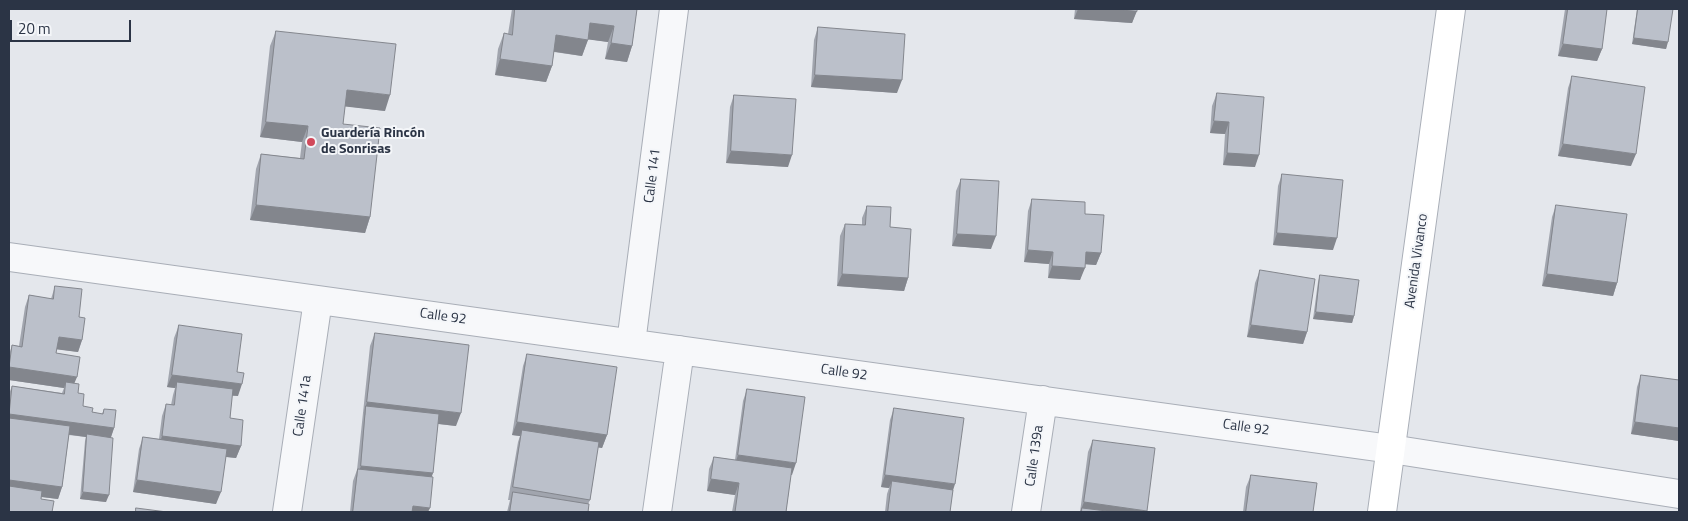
<!DOCTYPE html>
<meta charset="utf-8">
<style>
body{margin:0}
#map{position:relative;width:1688px;height:521px;overflow:hidden;background:#e4e7ec;font-family:"Titillium Web",sans-serif}
canvas{display:block}
.frame{position:absolute;inset:0;border:10px solid #2b3445;pointer-events:none}
.scale{position:absolute;left:10px;top:20px;width:121px;height:22px;box-sizing:border-box;border:2px solid #2b3445;border-top:0;padding-left:6px;font-size:15px;line-height:18px;white-space:nowrap;color:#2b3445;-webkit-text-stroke:4px #f4f6f9;paint-order:stroke}
</style>
<div id="map">
<canvas width="1688" height="521"></canvas>
<div class="frame"></div>
<div class="scale">20 m</div>
</div>
<script>
const ctx = document.querySelector('canvas').getContext('2d');
ctx.lineJoin = 'round';
function stroke(path, color, width, dash) {
  ctx.strokeStyle = color;
  ctx.lineWidth = width;
  ctx.lineCap = dash ? 'butt' : 'round';
  ctx.setLineDash(dash || []);
  ctx.stroke(path);
}
function paint(path, color) {
  ctx.fillStyle = color;
  ctx.fill(path, 'evenodd');
}
function label(font, color, halo, rows, align = 'center') {
  ctx.font = font + ' "Titillium Web",sans-serif';
  ctx.lineWidth = 4;
  ctx.setLineDash([]);
  ctx.textBaseline = 'middle';
  ctx.strokeStyle = halo;
  ctx.fillStyle = color;
  for (const [text, x, y, turn = 0] of rows) {
    ctx.save();
    ctx.translate(x, y);
    ctx.rotate((+turn || 0) * Math.PI / 180);
    ctx.textAlign = isNaN(turn) ? turn : align;
    if (halo) ctx.strokeText(text, 0, 0);
    ctx.fillText(text, 0, 0);
    ctx.restore();
  }
}
const street = new Path2D(`
 M9 257 1391 449 1679 494
 M631 343 674 9
 M287 512 318 300
 M657 512 680 350
 M1026 512 1043 400`);
const secondary = new Path2D(`
 M1382 512 1451 9`);
const wall = new Path2D(`
 M512 9H637L632 46 627 62 605 59 608 42 588 39 582 56 554 52 552 66 546 82 495 75 498 49 504 33 508 34Z
 M1075 9H1137L1132 23 1074 19Z
 M1565 9H1568L1602 49 1597 61 1558 56Z
 M1637 9H1673L1666 49 1632 44Z
 M818 27 897 93 811 87 814 40Z
 M276 31 385 111 345 106 343 124 370 217 365 233 250 220 256 169 261 154 300 158 302 142 260 137 270 46Z
 M1572 76 1631 166 1558 156 1568 88Z
 M1217 93 1255 167 1223 165 1225 134 1210 133 1212 106Z
 M734 95 788 167 726 163 730 107Z
 M1282 174 1333 250 1273 245 1278 186Z
 M961 179 991 249 952 246 956 191Z
 M1032 199 1085 214 1101 253 1096 265 1085 264 1080 280 1048 278 1049 264 1024 262 1028 211Z
 M1556 205 1617 283 1613 296 1542 286 1552 217Z
 M867 206 890 227 908 278 904 291 837 286 840 236 845 224 862 225V218Z
 M1260 270 1307 332 1303 344 1247 337 1255 283Z
 M1320 275 1354 316 1352 323 1313 319 1318 282Z
 M55 286 79 317 82 340 78 352 57 349 56 353 74 383 83 406 92 412 102 414 104 409 114 428 111 437 106 502 80 499 85 441 86 437 69 435 62 487 58 499 42 497 9 512V394L12 386 62 393 64 388 9 380V355L12 345 19 346 25 307 29 295 51 299Z
 M179 325 237 372 238 396H232L230 418 241 446 236 458 226 457 216 504 133 492 139 449 143 437 159 439 162 416 166 404 171 405 173 395 175 388 167 387 174 338Z
 M375 333 456 426 438 424 432 477 428 512H350L353 481 357 470 370 346Z
 M527 354 607 435 602 448 598 447 590 500 588 504V512H507L510 500H508L518 442 520 436 512 435 523 366Z
 M1641 375 1679 380V441L1631 434 1637 387Z
 M747 389 792 475H791L786 512H732L735 495 707 491 709 469 714 457 735 460 743 401Z
 M894 408 952 492 950 512H885L887 494 889 488 881 487 890 420Z
 M1093 440 1147 511 1146 512H1080L1088 452Z
 M1251 475 1313 512H1243L1246 487Z`);
const shadedWall = new Path2D(`
 M1078 9H1110L1137 11 1132 23 1074 19Z
 M590 23 614 26 608 42 585 39Z
 M556 35 588 40 582 56 550 51Z
 M1634 38 1668 42 1666 49 1632 44Z
 M611 43 632 46 627 62 605 59Z
 M1563 44 1602 49 1597 61 1558 56Z
 M500 59 552 66 546 82 495 75Z
 M815 75 902 80 897 93 811 87Z
 M347 90 390 95 385 111 341 106Z
 M1214 121 1229 122 1225 134 1210 133Z
 M266 122 308 126 302 142 260 137Z
 M1563 144 1636 154 1631 166 1558 156Z
 M731 151 792 155 788 167 726 163Z
 M1227 153 1259 155 1255 167 1223 165Z
 M256 205 370 217 365 233 250 220Z
 M1277 233 1337 238 1333 250 1273 245Z
 M957 234 996 236 991 249 952 246Z
 M1028 250 1053 252 1049 264 1024 262Z
 M1086 252 1101 253 1096 265 1082 264Z
 M1052 266 1085 268 1080 280 1048 278Z
 M842 274 908 278 904 291 837 286Z
 M1547 274 1617 283 1613 296 1542 286Z
 M1316 312 1354 316 1352 323 1313 319Z
 M1251 325 1307 332 1303 344 1247 337Z
 M59 337 82 340 78 352 54 349Z
 M9 367 77 377 72 389 66 382 64 388 9 380Z
 M172 375 242 384 238 396 176 388 177 382 175 388 167 387Z
 M367 402 461 413 456 426 365 415 366 406 363 415Z
 M9 414 114 428 110 440 87 434 86 437 9 426Z
 M517 422 607 435 602 448 521 436 522 430 520 436 512 435Z
 M1635 422 1679 428V441L1631 434Z
 M162 436 241 446 236 458 158 449Z
 M738 455 796 463 792 475 734 467Z
 M361 466 433 473 428 486 356 478Z
 M885 475 955 484 951 497 892 481 889 488 881 487Z
 M711 479 739 483 735 495 707 491Z
 M9 480 62 487 58 499 9 493Z
 M137 480 221 492 216 504 133 492Z
 M83 492 109 495 106 502 80 499Z
 M1084 502 1147 511 1146 512H1082V508L1081 512H1080Z
 M413 506 430 508 428 512H410Z`);
const building = new Path2D(`
 M515 9H637L632 46 611 43 614 26 590 23 588 40 556 35 552 66 500 59 504 33 512 35Z
 M1110 9H1137V11Z
 M1568 9H1607L1602 49 1563 44Z
 M1638 9H1673L1668 42 1634 38Z
 M818 27 905 34 902 80 815 75Z
 M276 31 396 44 390 95 347 90 343 124 380 128 370 217 256 205 261 154 304 159 308 126 266 122Z
 M1572 76 1645 87 1636 154 1563 144Z
 M1217 93 1264 97 1259 155 1227 153 1229 122 1214 121Z
 M734 95 796 99 792 155 731 151Z
 M1282 174 1343 180 1337 238 1277 233Z
 M961 179 999 181 996 236 957 234Z
 M1032 199 1085 202V214L1104 215 1101 253 1086 252 1085 268 1052 266 1053 252 1028 250Z
 M1556 205 1627 214 1617 283 1547 274Z
 M867 206 891 207 890 227 911 229 908 278 842 274 845 224 865 225Z
 M1260 270 1315 279 1307 332 1251 325Z
 M1320 275 1359 280 1354 316 1316 312Z
 M55 286 82 289 79 317 85 318 82 340 59 337 56 353 80 357 77 377 9 367 12 345 22 347 29 295 53 299Z
 M179 325 242 334 237 372 244 373 242 384 172 375Z
 M375 333 469 345 461 413 367 402Z
 M527 354 617 367 607 435 517 422Z
 M1641 375 1679 380V428L1635 422Z
 M66 382 79 384 78 393 84 394 83 406 93 408 92 412 103 414 104 409 116 410 114 428 9 414 12 386 64 394Z
 M177 382 233 389 230 418 243 420 241 446 162 436 166 404 174 405Z
 M747 389 805 397 796 463 738 455Z
 M366 406 439 414 433 473 361 466Z
 M894 408 964 418 955 484 885 475Z
 M9 418 70 426 62 487 9 480Z
 M522 430 599 442 590 500 513 487Z
 M87 434 113 438 109 495 83 492Z
 M143 437 227 449 221 492 137 480Z
 M1093 440 1155 448 1147 511 1084 502Z
 M714 457 792 468 786 512H735L739 483 711 479Z
 M358 469 433 477 430 508 413 506 412 512H353Z
 M1251 475 1317 483 1313 512H1246Z
 M892 481 953 490 950 512H888Z
 M9 486 42 491 41 499 54 501 52 512H9Z
 M513 492 589 504 588 512H510Z
 M136 508 167 512H136Z
 M1082 508 1115 512H1082Z`);
const markers = [
 [311,142,5,"#d1495b"]
];
const poiNames = [
 ["Guardería Rincón",321,134],
 ["de Sonrisas",321,150]
];
const streetNames = [
 ["Calle 141",653,176,-83],
 ["Avenida Vivanco",1417,261,-82],
 ["Calle 92",443,317,8],
 ["Calle 92",844,373,8],
 ["Calle 141a",303,406,-82],
 ["Calle 92",1246,428,8],
 ["Calle 139a",1035,456,-82]
];
stroke(street, '#a9aeb7', 30);
stroke(secondary, '#a9aeb7', 30);
stroke(street, '#f7f8fa', 28);
stroke(secondary, '#fff', 28);
paint(wall, '#a1a5ae');
paint(shadedWall, '#83868d');
paint(building, '#bbc0ca');
stroke(building, '#83868d', 1);
for (const [x, y, r, color] of markers) {
  const dot = new Path2D();
  dot.arc(x, y, r, 0, 2 * Math.PI);
  ctx.fillStyle = color;
  ctx.fill(dot);
  stroke(dot, '#f4f6f9', 2);
}
label('bold 14px', '#2b3445', '#f4f6f9', poiNames, 'left');
label('14px', '#2b3445', '#f4f6f9', streetNames);
</script>
